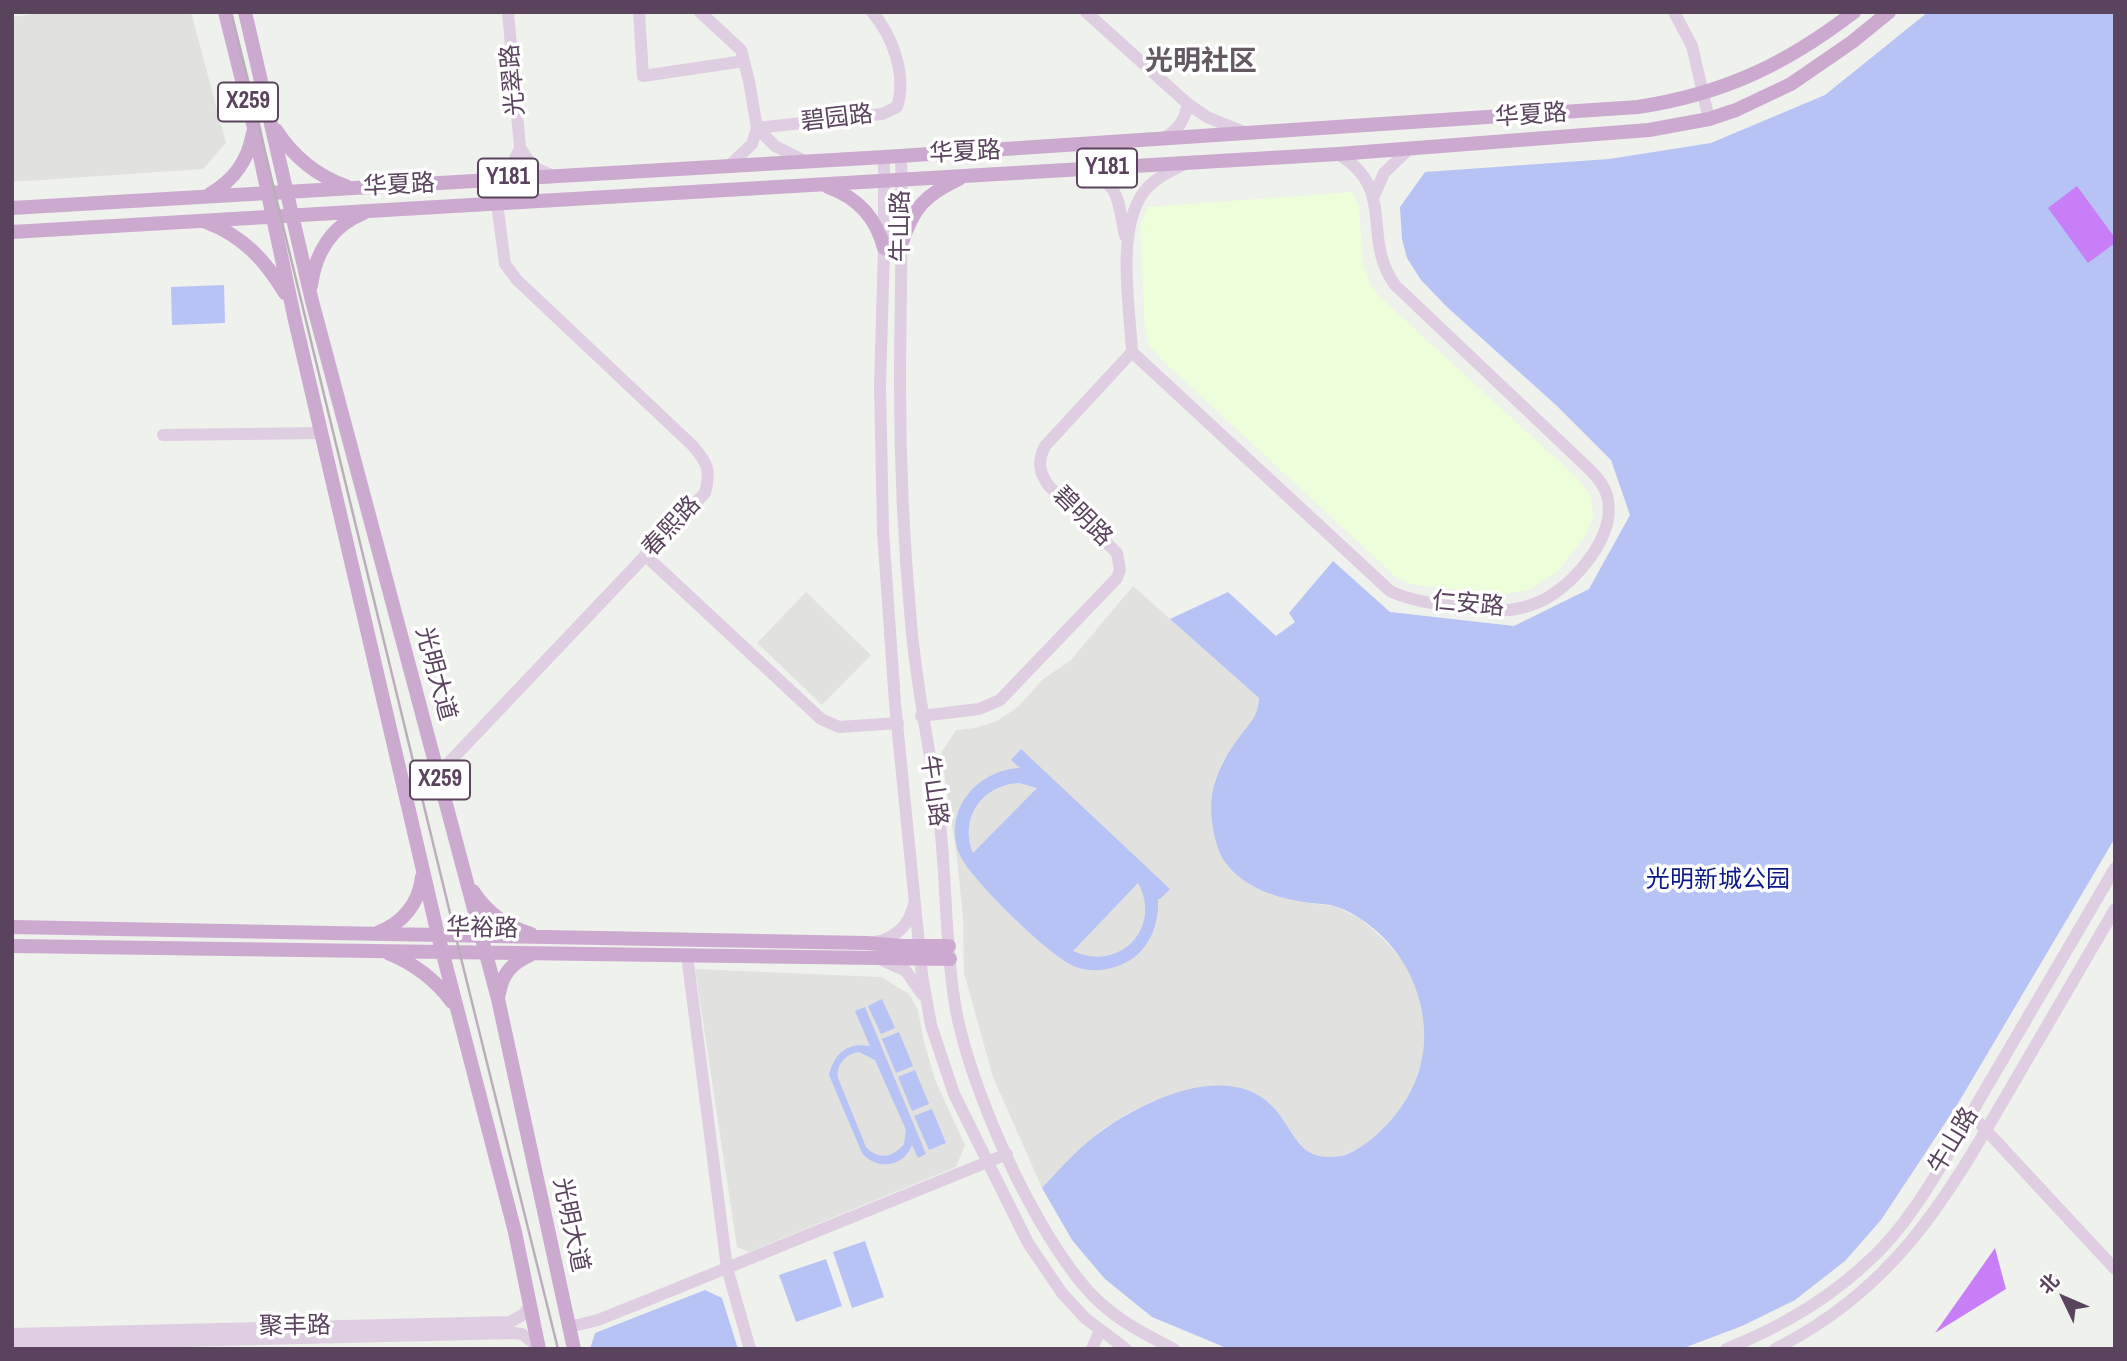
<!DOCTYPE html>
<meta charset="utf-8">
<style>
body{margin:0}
#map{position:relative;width:2127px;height:1361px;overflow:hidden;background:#eff1ed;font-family:"Archivo Narrow","Noto Sans SC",sans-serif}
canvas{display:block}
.frame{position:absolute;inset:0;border:14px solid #5a435d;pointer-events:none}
.north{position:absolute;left:2029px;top:1263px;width:70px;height:70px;-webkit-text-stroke:5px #fff;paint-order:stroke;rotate:314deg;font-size:19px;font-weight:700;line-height:28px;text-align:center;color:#5a435d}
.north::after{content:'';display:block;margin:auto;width:24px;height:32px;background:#5a435d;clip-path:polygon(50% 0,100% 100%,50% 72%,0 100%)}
</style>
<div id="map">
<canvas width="2127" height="1361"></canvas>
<div class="frame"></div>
<div class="north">北</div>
</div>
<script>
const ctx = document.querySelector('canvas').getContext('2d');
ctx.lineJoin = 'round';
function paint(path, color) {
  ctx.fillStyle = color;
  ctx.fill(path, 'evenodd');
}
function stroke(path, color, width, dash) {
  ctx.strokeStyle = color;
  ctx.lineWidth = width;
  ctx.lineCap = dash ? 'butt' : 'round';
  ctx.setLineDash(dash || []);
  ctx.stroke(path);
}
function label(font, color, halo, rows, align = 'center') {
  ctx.font = font + ' "Archivo Narrow","Noto Sans SC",sans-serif';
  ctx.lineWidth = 7;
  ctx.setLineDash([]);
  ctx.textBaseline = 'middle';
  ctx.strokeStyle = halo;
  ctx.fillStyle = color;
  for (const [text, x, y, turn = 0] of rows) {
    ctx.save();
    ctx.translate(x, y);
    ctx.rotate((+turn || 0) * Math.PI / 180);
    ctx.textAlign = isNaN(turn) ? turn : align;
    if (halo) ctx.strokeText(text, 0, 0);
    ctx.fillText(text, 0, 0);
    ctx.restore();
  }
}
const education = new Path2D(`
 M47 12H191L226 143 203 169 12 182V17Z
 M1133 586 1259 698V712L1222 762 1214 783 1302 902 1334 906 1361 919 1384 940 1405 963 1416 987 1425 1023 1423 1057 1412 1091 1392 1122 1362 1147 1336 1158 1321 1157 1307 1151 1295 1142 1280 1115 1270 1104 1254 1094 1238 1088 1201 1087 1153 1101 1126 1114 1100 1131 1042 1188 993 1077 964 973 963 917 957 859 941 753 956 730 975 728 997 721 1018 707 1042 680 1071 660Z
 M806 592 871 655 822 705 757 643Z
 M695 969 881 977 909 994 918 1010 924 1042 935 1080 965 1145 956 1167 749 1252 737 1247Z`);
const medical = new Path2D(`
 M1352 192 1359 206 1363 264 1371 286 1379 296 1577 478 1591 496 1593 518 1585 537 1557 572 1529 590 1499 595 1414 585 1397 578 1160 358 1150 346 1145 329 1140 226 1148 207Z`);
const green = new Path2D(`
 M1928 12H2115V838L1957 1105 1881 1220 1845 1261 1795 1300 1742 1326 1681 1349H1229L1152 1317 1105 1279 1072 1240 1042 1188C1061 1168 1080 1146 1103 1130 1145 1100 1228 1061 1272 1106 1293 1126 1295 1159 1333 1157 1348 1157 1363 1146 1374 1137 1424 1094 1438 1035 1410 975 1397 946 1365 915 1334 906 1324 903 1313 904 1303 902 1274 897 1243 887 1225 862 1217 851 1214 835 1212 822 1208 790 1219 764 1238 739 1248 725 1259 716 1259 698L1170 619 1228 592 1276 636 1295 622 1289 613 1333 561 1390 612 1514 626 1589 589 1630 515 1611 460 1557 406 1447 307 1421 280 1407 258 1402 239 1400 207 1425 172 1609 159 1711 143 1825 95Z
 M224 285 225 323 172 325 171 287Z
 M1021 749 1170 889 1160 899H1158C1159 920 1153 941 1136 956 1119 969 1096 974 1076 967 1053 960 966 875 959 853 943 810 977 770 1020 768L1011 760ZM1019 783 1037 788 973 853C959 818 982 785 1019 783ZM1138 883C1163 928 1119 973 1073 951Z
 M882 999 895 1028 881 1034 868 1006Z
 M865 1007 926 1154 918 1158 912 1145C904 1167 877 1171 862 1153L829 1075C834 1053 848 1042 870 1046L855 1011ZM859 1052 875 1060 906 1130 904 1144C893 1158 878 1160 866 1147L838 1078C836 1065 845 1054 859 1052Z
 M899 1032 913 1066 896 1073 882 1039Z
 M915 1070 929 1104 912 1111 898 1077Z
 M932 1109 946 1143 929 1150 914 1116Z
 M865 1241 884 1297 852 1308 833 1252Z
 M826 1259 842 1306 796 1322 779 1275Z
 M705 1290 722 1298 738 1349H590L595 1333Z`);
const water = new Path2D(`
 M2077 186 2115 238V243L2088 263 2048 208Z
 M1995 1248 2006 1289 1935 1333Z`);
const minor = new Path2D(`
 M508 12 520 148 533 167 551 175
 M639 12 643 76 744 61
 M700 12 741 50 749 81 757 128 752 144 729 166
 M1086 12 1188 104C1184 121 1179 129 1164 138
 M1674 12 1692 46 1709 119
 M1188 104 1207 117 1244 132
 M757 128 882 114 897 107C907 76 893 36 872 12
 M757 128 775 146 805 161
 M901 155C903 232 900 309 900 386 900 463 904 546 911 623 916 683 928 740 937 800 947 866 944 933 954 998 966 1082 1035 1236 1094 1297 1117 1320 1146 1335 1174 1349
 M884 157V248L880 386 883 531 895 703 922 975 931 1025 954 1094 1028 1243 1062 1293 1085 1318 1126 1349
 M1084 169C1122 185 1117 200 1125 236
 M491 179C507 173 514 163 520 148
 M1374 196 1384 173 1410 148
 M1132 352 1390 591C1418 605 1478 610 1510 610 1523 608 1535 605 1547 598 1576 581 1615 537 1608 500 1606 487 1597 477 1588 468L1395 285C1360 236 1398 190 1338 154
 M163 435 321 433
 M645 555 821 719 839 727 898 723
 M921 716 979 709 1000 700 1117 578 1120 570 1117 553 1049 486C1039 472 1037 462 1045 446L1132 352C1130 306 1114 223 1148 187 1159 176 1172 170 1185 164
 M438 774 705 493C711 470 708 464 693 446L517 280 505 264 497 203
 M875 942C896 938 909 926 914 904
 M687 955 727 1268 750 1349
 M882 960 906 971 922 994
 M1971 1114 2115 1269
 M569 1327 598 1320 653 1298 1007 1154
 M12 1334 510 1322 524 1314 530 1305
 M12 1345 514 1333 522 1334 539 1347
 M1092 1349 1100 1330
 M1726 1349C1782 1327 1831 1298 1874 1256 1916 1216 1949 1152 1978 1102 2023 1024 2069 946 2115 868
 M1775 1349C1897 1288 1947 1197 2013 1084 2047 1025 2081 967 2115 909`);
const major = new Path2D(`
 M225 12 254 128 294 316 438 935 515 1232 539 1349
 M245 12 312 301 498 999 574 1349
 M276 130C293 156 317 176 346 186
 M828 187C858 198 876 217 884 248
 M210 194C234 180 248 161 253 133
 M12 208 884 157 1638 107C1723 94 1785 65 1854 12
 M206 222C243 236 265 260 285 293
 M12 232 1338 154 1649 130 1709 119 1736 110 1791 84 1852 42 1889 12
 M902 242C914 207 925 195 959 179
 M311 286C315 253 332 225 364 213
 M473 891C488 914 506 926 531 934
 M12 927 867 943 902 946H949
 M379 932C403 923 419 903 422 877
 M12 946 950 959
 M388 953C415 964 435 979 452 1002
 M499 994C502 974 512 963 530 955`);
const rail = new Path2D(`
 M231 12 459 950 558 1349`);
const shields = [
 [248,102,60],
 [1107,168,60],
 [508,178,60],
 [440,780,60]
];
const shieldNames = [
 ["X259",248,102],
 ["Y181",1107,168],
 ["Y181",508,178],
 ["X259",440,780]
];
const streetNames = [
 ["光翠路",514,80,-95],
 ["华夏路",1531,116,-4],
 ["碧园路",837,119,-7],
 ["华夏路",965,153,-3],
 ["华夏路",399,186,-3],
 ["牛山路",902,226,-90],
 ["碧明路",1082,517,45],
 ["春熙路",672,527,-47],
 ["仁安路",1468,605,5],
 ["光明大道",435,674,75],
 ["牛山路",933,791,82],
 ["华裕路",482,929,1],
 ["牛山路",1954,1141,-59],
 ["光明大道",570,1225,78],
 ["聚丰路",295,1327,-1]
];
const parkNames = [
 ["光明新城公园",1718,881]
];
const quarterNames = [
 ["光明社区",1201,62]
];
paint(education, '#e1e2df');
paint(medical, '#ecfeda');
paint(green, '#b6c3f4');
paint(water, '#c77ef6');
stroke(minor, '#dfcde2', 12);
stroke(major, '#ccaad0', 14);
stroke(rail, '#b9afb9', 2.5);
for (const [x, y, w] of shields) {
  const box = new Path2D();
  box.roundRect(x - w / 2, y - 19.5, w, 39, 5);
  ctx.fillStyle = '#fff';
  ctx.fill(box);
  stroke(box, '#5a435d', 2);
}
label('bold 23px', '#5a435d', null, shieldNames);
label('24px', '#5a435d', '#fff', streetNames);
label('24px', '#0c1887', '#fff', parkNames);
label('bold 28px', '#635963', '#fff', quarterNames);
</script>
